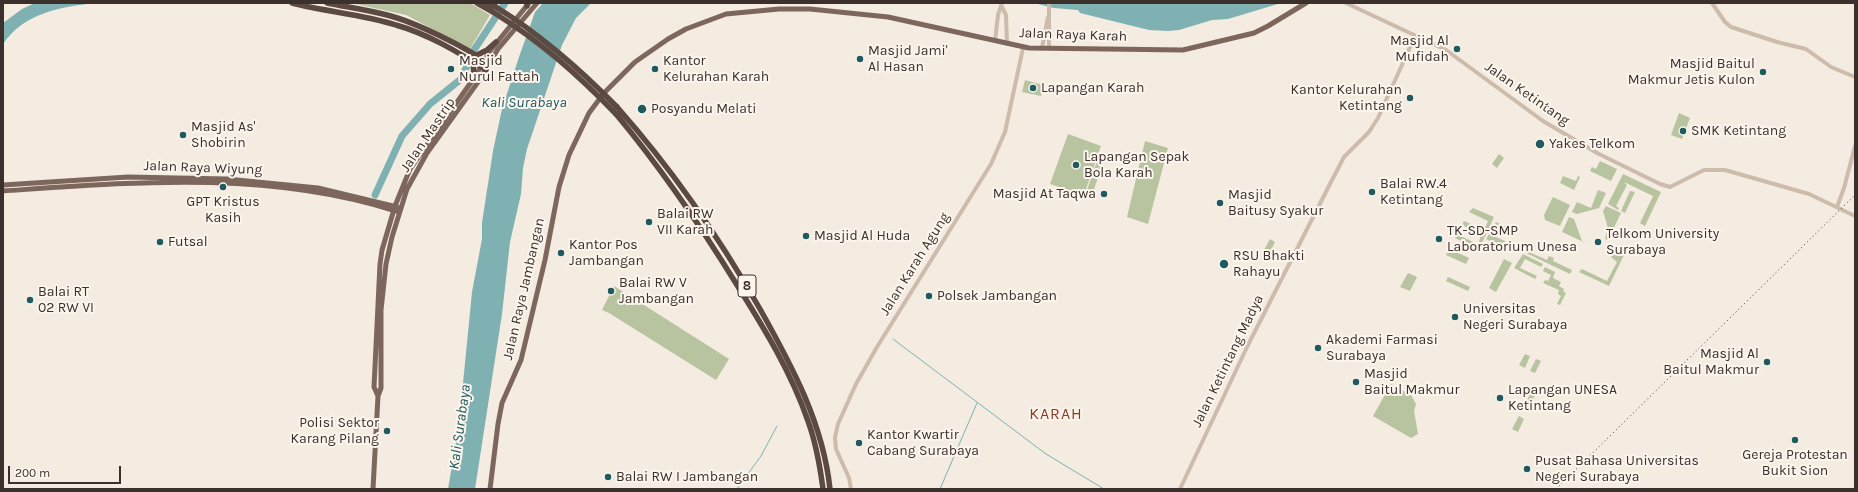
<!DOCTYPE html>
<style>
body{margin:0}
#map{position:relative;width:1858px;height:492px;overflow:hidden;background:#f4ebe1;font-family:Karla,sans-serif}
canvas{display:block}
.frame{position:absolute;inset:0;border:4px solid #3b302b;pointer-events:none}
.scale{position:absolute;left:8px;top:466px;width:113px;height:18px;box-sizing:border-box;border:2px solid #3b302b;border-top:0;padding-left:5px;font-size:12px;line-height:14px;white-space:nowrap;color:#3b302b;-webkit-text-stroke:3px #fbf5ee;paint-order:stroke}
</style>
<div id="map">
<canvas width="1858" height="492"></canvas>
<div class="frame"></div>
<div class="scale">200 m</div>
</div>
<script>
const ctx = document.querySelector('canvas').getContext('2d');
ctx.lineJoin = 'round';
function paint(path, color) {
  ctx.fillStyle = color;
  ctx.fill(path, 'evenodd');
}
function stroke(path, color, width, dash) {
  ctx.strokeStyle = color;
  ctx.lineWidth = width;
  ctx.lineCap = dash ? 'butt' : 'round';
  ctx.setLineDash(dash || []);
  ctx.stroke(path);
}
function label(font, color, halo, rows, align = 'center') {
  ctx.font = font + ' Karla,sans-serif';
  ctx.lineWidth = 4;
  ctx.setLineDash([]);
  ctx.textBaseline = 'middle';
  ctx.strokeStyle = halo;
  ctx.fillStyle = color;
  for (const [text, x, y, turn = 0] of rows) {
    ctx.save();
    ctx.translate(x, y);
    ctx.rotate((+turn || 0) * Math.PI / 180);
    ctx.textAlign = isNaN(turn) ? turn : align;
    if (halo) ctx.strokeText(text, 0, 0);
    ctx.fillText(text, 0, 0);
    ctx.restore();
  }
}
const green = new Path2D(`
 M351 3H470L490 15 470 49 406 15Z
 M1025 80 1043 85 1041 96 1022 92Z
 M1679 113 1690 118 1682 139 1671 135Z
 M1068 134 1101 146 1084 195 1050 184Z
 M1145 141 1168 148 1148 224 1127 217Z
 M1499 154 1504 158 1497 168 1492 164Z
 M1097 161 1103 163 1091 198 1085 196Z
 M1600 161 1617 169 1611 181 1590 171 1592 167 1596 169Z
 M1623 174 1661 192 1645 226 1640 223 1653 196 1624 182 1627 185 1616 206 1619 208 1618 210 1608 204Z
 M1563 176 1576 181 1578 176 1580 177 1574 190 1560 183Z
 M1598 190 1606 193 1599 208 1577 214 1572 212 1577 202 1591 208Z
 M1630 191 1635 192 1625 213 1621 211Z
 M1553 197 1570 205 1560 226 1545 220 1544 215Z
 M1606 206 1621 213 1608 240 1605 239 1608 228 1603 211Z
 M1473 208 1494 217 1482 243 1479 242 1481 235 1462 225 1464 221 1484 230 1488 221 1469 212Z
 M1569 217 1574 219 1582 241 1590 245 1562 232Z
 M1496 222 1511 230 1509 234 1494 226Z
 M1457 234 1477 244 1475 248 1455 238Z
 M1489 234 1505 241 1502 247 1486 239Z
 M1270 239 1275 242 1269 254 1263 252Z
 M1529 247 1533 248 1531 253 1547 260 1549 256 1554 258 1553 261 1572 270 1570 274 1526 253Z
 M1449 249 1469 258 1466 264 1446 255Z
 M1620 253 1624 255 1609 286 1579 272 1582 269 1607 281 1617 262 1612 258 1611 256Z
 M1523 254 1543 264 1541 267 1525 259 1520 268 1537 276 1535 279 1514 268Z
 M1504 259 1512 263 1496 292 1489 288Z
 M1545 267 1555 272 1553 278 1561 282 1559 286 1564 289 1563 291 1566 293 1560 305 1557 304 1561 296 1558 294 1559 290 1543 283 1545 280 1548 281 1551 275 1543 271Z
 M1408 273 1417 277 1410 291 1400 287Z
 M1448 277 1470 287 1468 291 1446 281Z
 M614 286 729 359 716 380 609 313 602 310Z
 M1525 354 1530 356 1525 368 1519 365Z
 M1536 359 1541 361 1535 373 1530 371Z
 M1391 384 1411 395 1416 404 1414 411 1418 434 1411 438 1373 416Z
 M1532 391 1536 393 1530 405 1525 403Z
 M1519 416 1524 419 1518 432 1512 429Z`);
const water = new Path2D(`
 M35 3H95C60 7 24 13 3 44V23L22 9Z
 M543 3H591L576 18 562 45 527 149 523 168 521 194 510 242 502 314 475 489H448L459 424 472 292 482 239V223L493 151 502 109 519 57 535 12Z
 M1034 3H1281L1228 19 1212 20 1179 30 1168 31 1149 30 1080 13 1078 10 1054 8Z`);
const stream = new Path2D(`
 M893 339 1046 454 1104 489
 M737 489 761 456 777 426
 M940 489 977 403`);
const river = new Path2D(`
 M375 195 402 136 430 104 461 79 474 50 505 3`);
const minor = new Path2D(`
 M1049 3V48
 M1346 3 1446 50 1543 121 1597 153 1660 184 1670 187 1704 170H1725L1809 194 1855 216
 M1712 3 1725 22 1731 27 1777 42 1806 49 1831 67 1855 77
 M1002 7 1006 15 1007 44
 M995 41 998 15 1002 3
 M1042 48 1048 17
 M1837 207 1844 188 1855 146
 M851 489 849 478 836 449 835 437 838 424 856 384 877 347 991 164 1005 132 1023 48
 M1180 489 1248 345 1331 182 1344 157 1369 132 1378 118 1411 45 1417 38`);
const major = new Path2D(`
 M3 185 128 177 227 179 318 188 397 207
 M3 191C134 182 268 170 396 211
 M378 396 374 387 380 264 382 250 395 206 410 169 474 78 490 51 529 3
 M373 489 378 396 381 388V310L386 264 392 237 407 189 427 153 478 82 498 49 537 3
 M490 489 498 424 502 403 521 360 545 260 559 187 569 155 589 113 604 93 635 62 668 39 686 29 726 14 779 9H810L888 17 1029 48 1183 50 1254 33 1268 26 1306 3`);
const highway = new Path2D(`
 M292 3C326 12 362 14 396 25 428 34 458 52 486 70
 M327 3C347 7 368 10 387 15 415 22 466 47 489 64
 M477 3 493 12
 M488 3 496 7
 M527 6V3
 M475 56 487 50 496 42
 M473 62 474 78
 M617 107C672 169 719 237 760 309 792 366 823 423 830 489
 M616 114C661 168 700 225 737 285 764 328 791 372 808 421 816 443 820 466 823 489`);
const rail = new Path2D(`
 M1556 489 1855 195`);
const highwayBridge = new Path2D(`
 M496 7C541 35 580 69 617 107
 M493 12C541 42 577 74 616 114`);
const markers = [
 [1457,49,4,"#1f5a5e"],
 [860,59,4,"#1f5a5e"],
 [451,69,4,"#1f5a5e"],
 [655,69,4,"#1f5a5e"],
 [1763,72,4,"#1f5a5e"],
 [1033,88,4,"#1f5a5e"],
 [1410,98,4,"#1f5a5e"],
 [642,109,5,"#1f5a5e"],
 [1683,131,4,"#1f5a5e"],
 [183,135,4,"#1f5a5e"],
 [1540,144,5,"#1f5a5e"],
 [1076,165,4,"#1f5a5e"],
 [223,187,4,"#1f5a5e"],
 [1372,192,4,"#1f5a5e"],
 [1104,194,4,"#1f5a5e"],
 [1220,203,4,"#1f5a5e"],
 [649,222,4,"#1f5a5e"],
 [806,236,4,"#1f5a5e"],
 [1439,239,4,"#1f5a5e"],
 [160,242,4,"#1f5a5e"],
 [1598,242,4,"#1f5a5e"],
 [561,253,4,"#1f5a5e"],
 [1224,264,5,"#1f5a5e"],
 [611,291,4,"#1f5a5e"],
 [929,296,4,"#1f5a5e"],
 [30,300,4,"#1f5a5e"],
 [1455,317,4,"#1f5a5e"],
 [1318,348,4,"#1f5a5e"],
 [1767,362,4,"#1f5a5e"],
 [1356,382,4,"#1f5a5e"],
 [1500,398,4,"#1f5a5e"],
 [387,431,4,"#1f5a5e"],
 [1795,440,4,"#1f5a5e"],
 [859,443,4,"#1f5a5e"],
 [1527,469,4,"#1f5a5e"],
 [608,477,4,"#1f5a5e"]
];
const shields = [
 [747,286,18]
];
const shieldNames = [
 ["8",747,286]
];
const streetNames = [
 ["Jalan Raya Karah",1073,35,2],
 ["Jalan Ketintang",1527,94,35],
 ["Jalan Mastrip",428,135,-56],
 ["Jalan Raya Wiyung",203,168,2],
 ["Jalan Karah Agung",915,264,-58],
 ["Jalan Raya Jambangan",524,289,-77],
 ["Jalan Ketintang Madya",1228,361,-64]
];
const poiNames = [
 ["Masjid Al",1449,41,"right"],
 ["Mufidah",1449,57,"right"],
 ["Masjid Jami'",868,51],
 ["Al Hasan",868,67],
 ["Masjid",459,61],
 ["Nurul Fattah",459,77],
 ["Kantor",663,61],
 ["Kelurahan Karah",663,77],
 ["Masjid Baitul",1755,64,"right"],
 ["Makmur Jetis Kulon",1755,80,"right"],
 ["Lapangan Karah",1041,88],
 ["Kantor Kelurahan",1402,90,"right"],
 ["Ketintang",1402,106,"right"],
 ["Posyandu Melati",651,109],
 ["Masjid As'",191,127],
 ["Shobirin",191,143],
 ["SMK Ketintang",1691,131],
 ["Yakes Telkom",1549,144],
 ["Lapangan Sepak",1084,157],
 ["Bola Karah",1084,173],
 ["Balai RW.4",1380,184],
 ["Ketintang",1380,200],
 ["Masjid At Taqwa",1096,194,"right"],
 ["Masjid",1228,195],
 ["Baitusy Syakur",1228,211],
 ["GPT Kristus",223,202,"center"],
 ["Kasih",223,218,"center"],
 ["Balai RW",657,214],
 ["VII Karah",657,230],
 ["TK-SD-SMP",1447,231],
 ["Laboratorium Unesa",1447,247],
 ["Telkom University",1606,234],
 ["Surabaya",1606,250],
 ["Masjid Al Huda",814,236],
 ["Futsal",168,242],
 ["Kantor Pos",569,245],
 ["Jambangan",569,261],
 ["RSU Bhakti",1233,256],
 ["Rahayu",1233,272],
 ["Balai RW V",619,283],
 ["Jambangan",619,299],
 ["Balai RT",38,292],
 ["02 RW VI",38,308],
 ["Polsek Jambangan",937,296],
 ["Universitas",1463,309],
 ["Negeri Surabaya",1463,325],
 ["Akademi Farmasi",1326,340],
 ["Surabaya",1326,356],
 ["Masjid Al",1759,354,"right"],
 ["Baitul Makmur",1759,370,"right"],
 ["Masjid",1364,374],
 ["Baitul Makmur",1364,390],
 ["Lapangan UNESA",1508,390],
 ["Ketintang",1508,406],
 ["Polisi Sektor",379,423,"right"],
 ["Karang Pilang",379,439,"right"],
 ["Kantor Kwartir",867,435],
 ["Cabang Surabaya",867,451],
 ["Gereja Protestan",1795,455,"center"],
 ["Bukit Sion",1795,471,"center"],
 ["Pusat Bahasa Universitas",1535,461],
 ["Negeri Surabaya",1535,477],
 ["Balai RW I Jambangan",616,477]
];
const waterNames = [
 ["Kali Surabaya",524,103],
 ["Kali Surabaya",460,427,-82]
];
const quarterNames = [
 ["KARAH",1056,414]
];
paint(green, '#b8c4a0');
paint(water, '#7fb0b2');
stroke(stream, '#7fb0b2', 1);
stroke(river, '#7fb0b2', 7);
stroke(minor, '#cdbbac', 4);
stroke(major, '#7d675c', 5);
stroke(highway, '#5c4a42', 5.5);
stroke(rail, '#3b302b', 1, [1, 3]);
stroke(highwayBridge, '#5c4a42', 5.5);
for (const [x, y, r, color] of markers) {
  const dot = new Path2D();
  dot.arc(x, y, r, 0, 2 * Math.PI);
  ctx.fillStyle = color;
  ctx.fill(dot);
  stroke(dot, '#fbf5ee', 1.5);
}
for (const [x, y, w] of shields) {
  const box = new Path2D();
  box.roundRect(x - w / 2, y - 11, w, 22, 3);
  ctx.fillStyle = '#fbf5ee';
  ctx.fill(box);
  stroke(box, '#3b302b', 1);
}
label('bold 13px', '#3b302b', null, shieldNames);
label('14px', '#3b302b', '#fbf5ee', streetNames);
label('14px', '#3b302b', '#fbf5ee', poiNames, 'left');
label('italic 15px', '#1f5a5e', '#fbf5ee', waterNames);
ctx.letterSpacing = '1px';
label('16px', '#8c3b22', '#fbf5ee', quarterNames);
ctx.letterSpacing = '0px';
</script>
